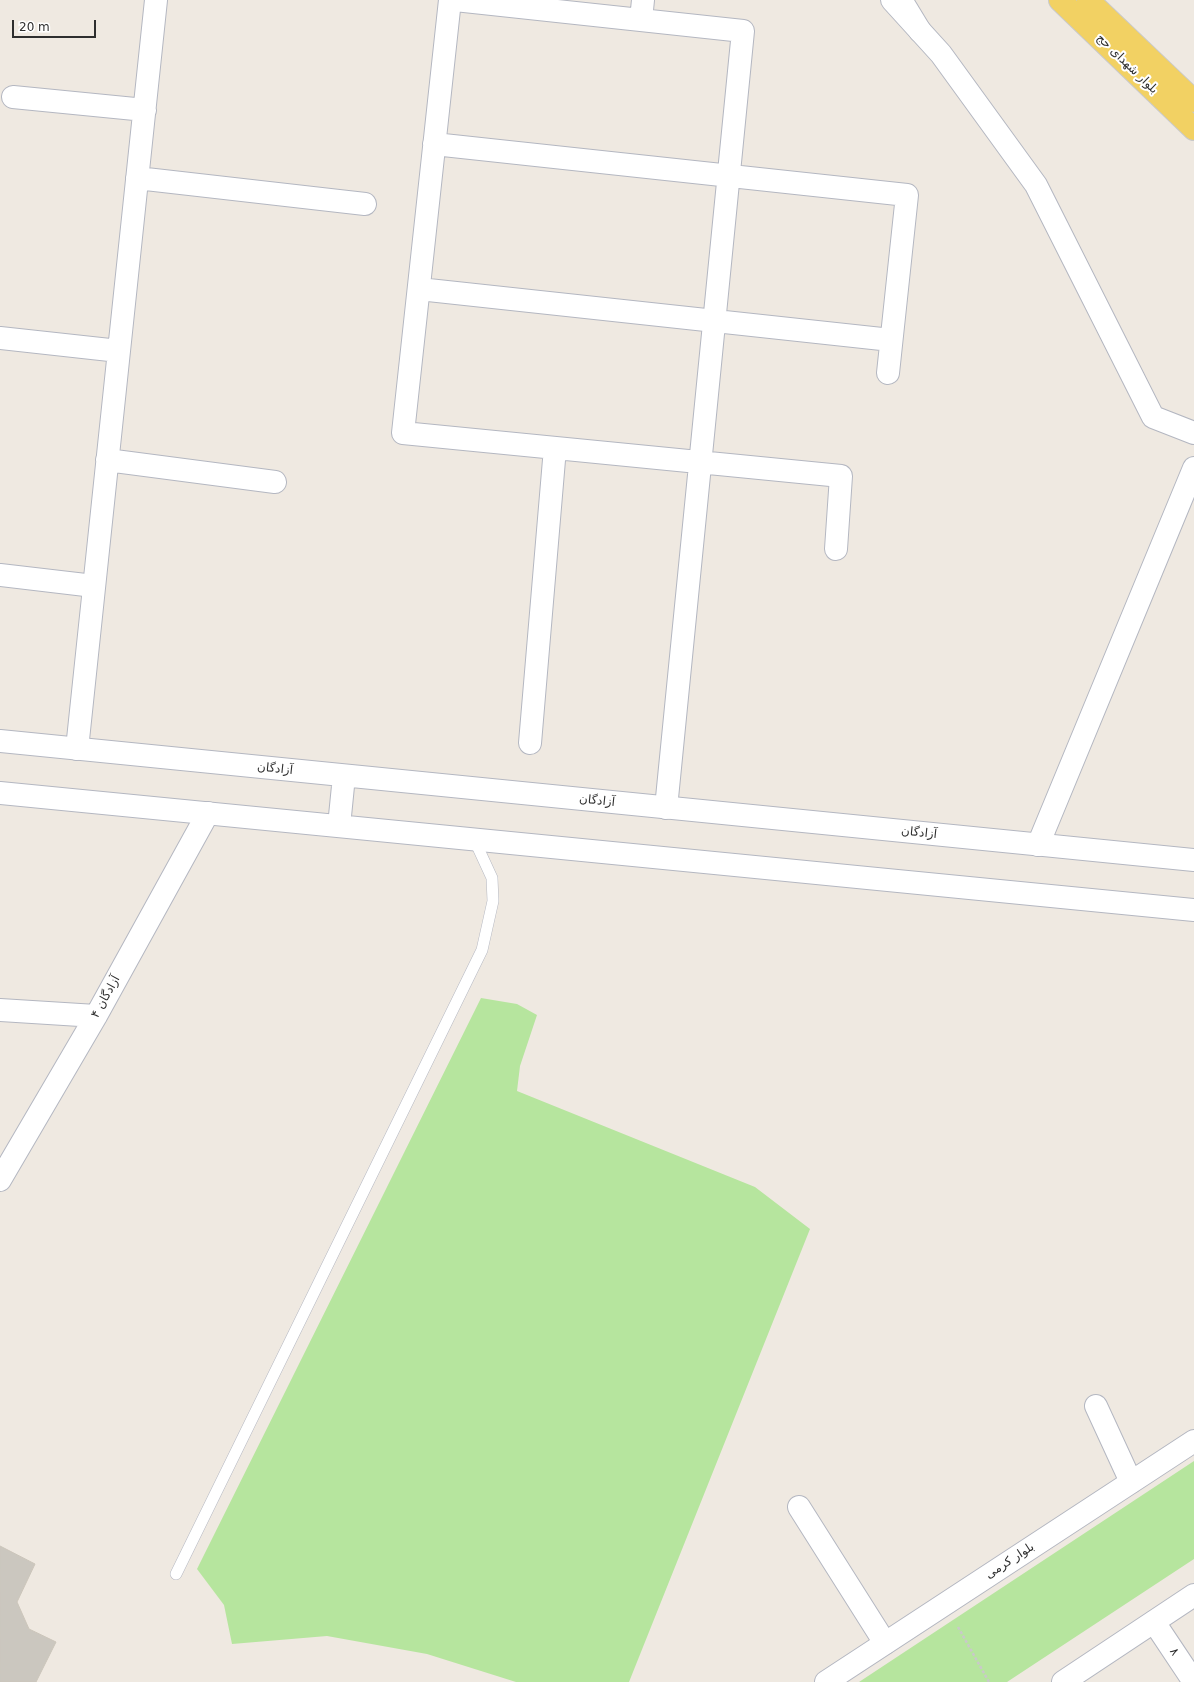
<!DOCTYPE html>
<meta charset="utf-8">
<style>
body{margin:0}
#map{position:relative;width:1194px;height:1682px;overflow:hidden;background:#efe9e1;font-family:"DejaVu Sans",sans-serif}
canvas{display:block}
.scale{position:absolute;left:12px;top:20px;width:84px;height:18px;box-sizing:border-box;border:2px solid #2e2e2e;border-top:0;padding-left:5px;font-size:12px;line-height:14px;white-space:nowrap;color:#2e2e2e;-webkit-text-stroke:3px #fff;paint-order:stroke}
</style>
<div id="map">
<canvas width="1194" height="1682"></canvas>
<div class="scale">20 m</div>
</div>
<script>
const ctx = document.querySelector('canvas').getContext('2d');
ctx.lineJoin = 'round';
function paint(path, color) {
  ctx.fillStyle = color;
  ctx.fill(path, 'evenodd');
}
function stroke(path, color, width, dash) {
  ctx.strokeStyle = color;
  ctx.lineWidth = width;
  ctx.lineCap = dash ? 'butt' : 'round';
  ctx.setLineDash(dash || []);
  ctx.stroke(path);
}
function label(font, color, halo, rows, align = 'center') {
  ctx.font = font + ' "DejaVu Sans","Noto Sans Arabic",sans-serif';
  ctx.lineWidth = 4;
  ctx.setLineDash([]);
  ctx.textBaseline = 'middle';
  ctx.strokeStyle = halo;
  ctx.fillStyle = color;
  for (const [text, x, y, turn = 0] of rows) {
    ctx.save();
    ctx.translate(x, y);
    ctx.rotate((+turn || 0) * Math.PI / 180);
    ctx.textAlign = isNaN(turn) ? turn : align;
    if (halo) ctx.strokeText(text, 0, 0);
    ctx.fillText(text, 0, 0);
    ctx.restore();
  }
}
const green = new Path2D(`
 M481 998 517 1004 537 1015 520 1066 517 1091 755 1187 810 1229 629 1682H516L427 1654 327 1636 232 1644 224 1605 197 1569Z
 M1194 1461V1559L1007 1682H859Z`);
const building = new Path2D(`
 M0 1546 35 1564 17 1602 29 1629 56 1642 36 1682H0Z`);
const path = new Path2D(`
 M958 1627 989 1682`);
const service = new Path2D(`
 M176 1574 482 950 493 901 492 878 474 839`);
const minor = new Path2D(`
 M450 0 403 433 841 476 836 549
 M455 0 743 31 666 808
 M892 0 941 54 1036 185 1153 417 1194 433
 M641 20 643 0
 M13 97 145 110
 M434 144 907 195 888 373
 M137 178 365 204
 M419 289 891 340
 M0 338 119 351
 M107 460 275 482
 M0 575 94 586
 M530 743 555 448
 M77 749 156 0
 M1038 845 1194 468
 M0 1010 96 1016
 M0 1180 96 1016 208 813
 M1096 1406 1131 1482
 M799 1507 885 1643
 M1154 1622 1194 1682`);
const tertiary = new Path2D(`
 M826 1682 1194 1441
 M1063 1682 1194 1595`);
const secondary = new Path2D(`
 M903 0V3L920 31
 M0 741 1194 860
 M0 793 1194 910
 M339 826 344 776`);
const primary = new Path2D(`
 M1060 0 1194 129
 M1088 0 1194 101`);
const streetNames = [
 ["بلوار شهدای حج",1127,64,44],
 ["آزادگان",275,769,6],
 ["آزادگان",597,801,6],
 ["آزادگان",919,833,6],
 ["آزادگان ۴",106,997,-61],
 ["بلوار کرمی",1010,1561,-33],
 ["۸",1174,1652,57]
];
paint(green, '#b6e59e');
paint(building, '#cbc7bf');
stroke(building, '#cbc5ba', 1);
stroke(service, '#b4b7c1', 12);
stroke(minor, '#b4b7c1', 24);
stroke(tertiary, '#b4b7c1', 24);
stroke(secondary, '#b4b7c1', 24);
stroke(primary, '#c9c9c9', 24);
stroke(path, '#c9c9c9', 2.5, [3, 2]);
stroke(service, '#fff', 11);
stroke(minor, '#fff', 22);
stroke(tertiary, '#fff', 22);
stroke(secondary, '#fff', 22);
stroke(primary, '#f2d163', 22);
label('12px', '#2e2e2e', '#fff', streetNames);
</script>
